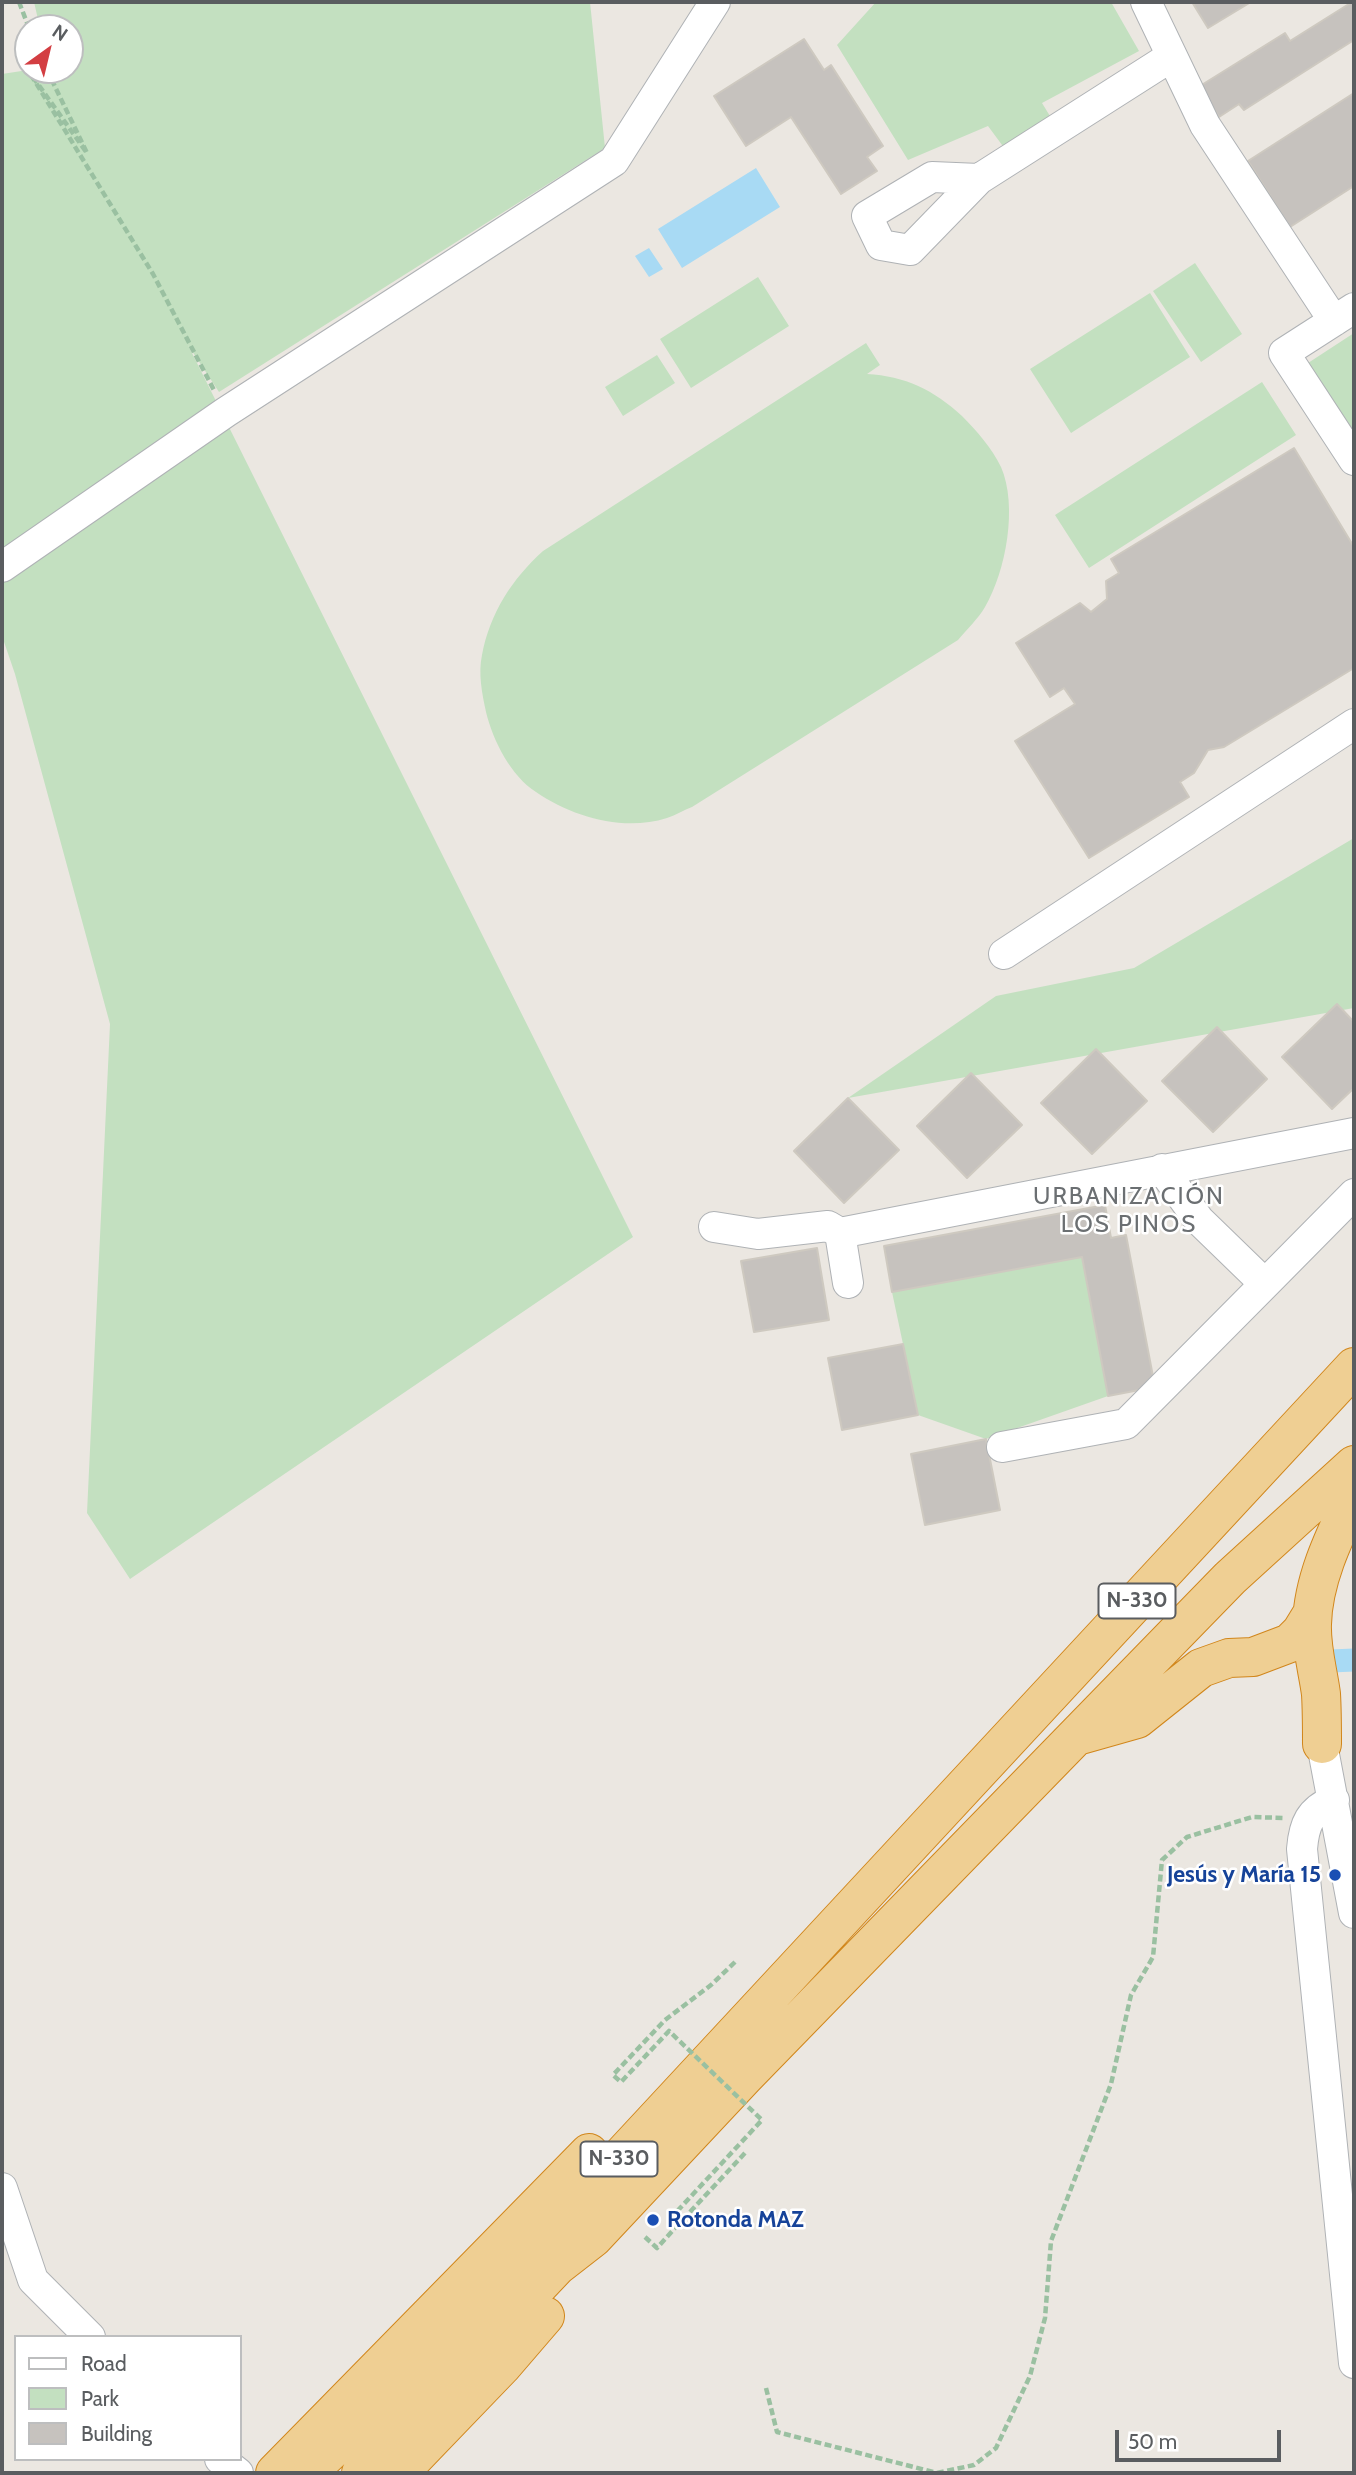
<!DOCTYPE html>
<meta charset="utf-8">
<style>
body{margin:0}
#map{position:relative;width:1356px;height:2475px;overflow:hidden;background:#ebe7e1;font-family:Cabin,sans-serif}
canvas{display:block}
.frame{position:absolute;inset:0;border:4px solid #5a5d60;pointer-events:none}
.legend{position:absolute;left:14px;top:2335px;width:228px;height:126px;box-sizing:border-box;background:#fff;border:2px solid #bdbebf;margin:0;padding:9px 12px;list-style:none;font-size:21px;color:#5a5d60}
.legend li{display:flex;align-items:center;gap:14px;height:35px}
.legend b{width:35px;border:2px solid #bdbebf}
.north{position:absolute;left:14px;top:14px;width:70px;height:70px;box-sizing:border-box;background:#fff;border:2px solid #bdbebf;border-radius:50%;rotate:34deg;font-size:19px;font-weight:700;line-height:28px;text-align:center;color:#5a5d60}
.north::after{content:'';display:block;margin:auto;width:24px;height:32px;background:#d33e42;clip-path:polygon(50% 0,100% 100%,50% 72%,0 100%)}
.scale{position:absolute;left:1115px;top:2430px;width:166px;height:32px;box-sizing:border-box;border:4px solid #5a5d60;border-top:0;padding-left:9px;font-size:21px;line-height:24px;white-space:nowrap;color:#5a5d60;-webkit-text-stroke:5px #fff;paint-order:stroke}
</style>
<div id="map">
<canvas width="1356" height="2475"></canvas>
<div class="frame"></div>
<ul class="legend">
<li><b style="height:9px;background:#fff"></b>Road</li>
<li><b style="height:19px;background:#c3e0c0"></b>Park</li>
<li><b style="height:19px;background:#c6c2be"></b>Building</li>
</ul>
<div class="north">N</div>
<div class="scale">50 m</div>
</div>
<script>
const ctx = document.querySelector('canvas').getContext('2d');
ctx.lineJoin = 'round';
function paint(path, color) {
  ctx.fillStyle = color;
  ctx.fill(path, 'evenodd');
}
function stroke(path, color, width, dash) {
  ctx.strokeStyle = color;
  ctx.lineWidth = width;
  ctx.lineCap = dash ? 'butt' : 'round';
  ctx.setLineDash(dash || []);
  ctx.stroke(path);
}
function label(font, color, halo, rows, align = 'center') {
  ctx.font = font + ' Cabin,sans-serif';
  ctx.lineWidth = 5;
  ctx.setLineDash([]);
  ctx.textBaseline = 'middle';
  ctx.strokeStyle = halo;
  ctx.fillStyle = color;
  for (const [text, x, y, turn = 0] of rows) {
    ctx.save();
    ctx.translate(x, y);
    ctx.rotate((+turn || 0) * Math.PI / 180);
    ctx.textAlign = isNaN(turn) ? turn : align;
    if (halo) ctx.strokeText(text, 0, 0);
    ctx.fillText(text, 0, 0);
    ctx.restore();
  }
}
const green = new Path2D(`
 M34 2H590L605 148 219 392 188 345 633 1237 130 1579 87 1513 110 1024 15 674 2 636V74L28 70H70V28H40Z
 M876 2H1111L1139 51 1042 103 1053 121 1005 149 988 126 908 160 837 45Z
 M1195 263 1242 334 1201 362 1153 291Z
 M758 277 789 326 691 388 660 339Z
 M1150 293 1190 357 1071 433 1030 369Z
 M1354 333V439L1305 365Z
 M866 343 880 365 867 374C905 376 934 390 962 416 976 430 992 448 1001 467 1018 506 1006 571 985 607 978 619 967 629 958 640L692 807C684 810 676 815 667 818 623 832 573 817 536 792 511 776 493 741 486 712 482 694 478 673 482 655 490 613 512 579 543 551Z
 M657 355 675 383 623 416 605 387Z
 M1262 382 1296 435 1089 568 1055 515Z
 M1354 838V1008L848 1098 996 996 1134 968Z
 M1082 1257 1108 1396 986 1439 918 1415 892 1292Z`);
const water = new Path2D(`
 M756 168 780 207 682 268 658 229Z
 M649 248 663 269 649 277 635 256Z`);
const canal = new Path2D(`
 M1331 1661 1354 1660`);
const building = new Path2D(`
 M1192 2H1251L1208 28Z
 M1352 2H1354V40L1244 110 1239 104 1219 117 1200 86 1285 33 1290 41Z
 M804 39 824 70 831 65 883 146 867 157 877 171 841 194 791 117 746 146 714 96Z
 M1354 93V186L1290 227 1248 161Z
 M1294 448 1354 547V668L1224 747 1208 750 1194 773 1180 782 1189 797 1089 858 1015 741 1075 704 1064 688 1050 697 1016 643 1080 603 1091 612 1107 599 1106 581 1119 573 1111 559Z
 M1337 1004 1354 1022V1088L1332 1109 1282 1057Z
 M1217 1027 1267 1079 1213 1132 1162 1081Z
 M1096 1049 1147 1101 1092 1154 1041 1103Z
 M971 1073 1022 1125 967 1178 917 1126Z
 M848 1098 899 1150 844 1203 794 1151Z
 M1105 1205 1111 1238 1126 1235 1155 1387 1108 1396 1082 1257 892 1292 884 1246Z
 M817 1248 829 1320 754 1332 741 1261Z
 M903 1344 918 1415 842 1430 828 1358Z
 M986 1439 1000 1510 925 1525 911 1454Z`);
const path = new Path2D(`
 M19 2 29 28
 M47 70 87 153 28 70 153 274 215 392
 M645 2237 657 2248 675 2228
 M766 2388 777 2432 937 2473
 M937 2473 974 2465 996 2448 1030 2376 1045 2318 1051 2241 1111 2084 1131 1995 1153 1957 1162 1860 1187 1837 1252 1817 1285 1818`);
const minor = new Path2D(`
 M1146 2 1205 125 1334 321
 M979 179 932 177 867 216 881 245 910 250 979 179 1172 56
 M1354 308 1284 353 1354 460
 M2 567 226 412 614 161 715 2
 M1004 954 1354 724
 M1162 1169 1199 1220 1265 1284 1354 1194
 M714 1227 758 1234 828 1226 840 1233
 M848 1283 840 1233 1354 1133
 M1002 1447 1126 1424 1265 1284
 M1322 1744 1354 1913
 M1334 1800C1310 1810 1304 1824 1302 1849L1354 2363
 M2 2188 33 2280 90 2337
 M220 2459 238 2473`);
const highway = new Path2D(`
 M1077 1736 1137 1719 1201 1668 1229 1658 1253 1657 1290 1643 1301 1632 1312 1614
 M1322 1744C1322 1727 1322 1711 1321 1694 1318 1671 1311 1648 1312 1624 1313 1579 1335 1535 1354 1495
 M275 2473 589 2153
 M307 2473 457 2333 1354 1367
 M361 2473 557 2266 593 2238 744 2077 1230 1578 1354 1465
 M399 2473 502 2366 545 2316`);
const pathBridge = new Path2D(`
 M735 1962 711 1985 665 2020 613 2075 621 2082 669 2031 762 2120 668 2221 675 2228 745 2153`);
const markers = [
 [1335,1875,7,"#1a4fb4"],
 [653,2220,7,"#1a4fb4"]
];
const shields = [
 [1137,1601,77],
 [619,2159,77]
];
const shieldNames = [
 ["N-330",1137,1601],
 ["N-330",619,2159]
];
const transitNames = [
 ["Jesús y María 15",1321,1875],
 ["Rotonda MAZ",667,2220,"left"]
];
const neighbourhoodNames = [
 ["URBANIZACIÓN",1129,1197],
 ["LOS PINOS",1129,1225]
];
paint(green, '#c3e0c0');
paint(water, '#a8daf4');
stroke(canal, '#a8daf4', 23);
paint(building, '#c6c2be');
stroke(building, '#cec9c0', 2);
stroke(minor, '#afb2b5', 32);
stroke(highway, '#d1861b', 40);
stroke(path, '#9ac0a1', 4.5, [7, 3.5]);
stroke(minor, '#fff', 30);
stroke(highway, '#efcf93', 38);
stroke(pathBridge, '#9ac0a1', 4.5, [7, 3.5]);
for (const [x, y, r, color] of markers) {
  const dot = new Path2D();
  dot.arc(x, y, r, 0, 2 * Math.PI);
  ctx.fillStyle = color;
  ctx.fill(dot);
  stroke(dot, '#fff', 2.5);
}
for (const [x, y, w] of shields) {
  const box = new Path2D();
  box.roundRect(x - w / 2, y - 17.5, w, 35, 5);
  ctx.fillStyle = '#fff';
  ctx.fill(box);
  stroke(box, '#5a5d60', 2);
}
label('bold 21px', '#5a5d60', null, shieldNames);
label('bold 23px', '#164399', '#fff', transitNames, 'right');
ctx.letterSpacing = '2px';
label('24px', '#6b6f72', '#fff', neighbourhoodNames);
ctx.letterSpacing = '0px';
</script>
